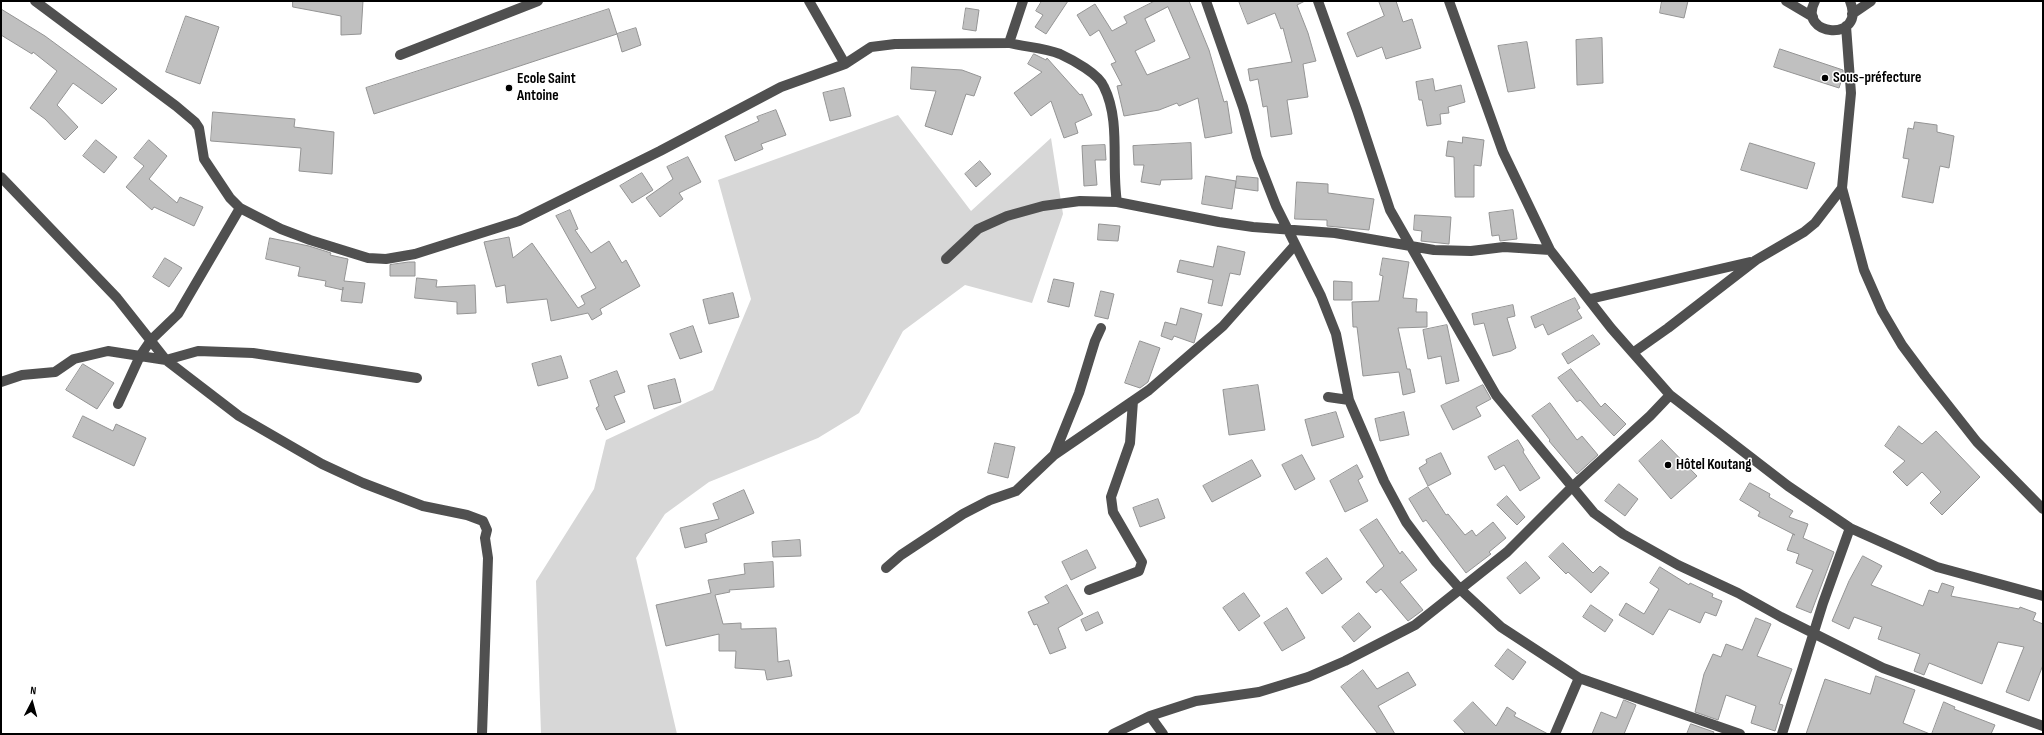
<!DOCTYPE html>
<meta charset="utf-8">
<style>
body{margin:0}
#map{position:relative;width:2044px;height:735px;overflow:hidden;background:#fff;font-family:"Sofia Sans Condensed",sans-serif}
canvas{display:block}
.frame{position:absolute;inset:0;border:2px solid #000;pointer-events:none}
.north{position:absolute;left:12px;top:683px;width:40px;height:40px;-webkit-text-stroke:3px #fff;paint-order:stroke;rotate:6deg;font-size:11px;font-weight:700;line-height:16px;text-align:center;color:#000}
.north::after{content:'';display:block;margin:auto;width:14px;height:18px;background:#000;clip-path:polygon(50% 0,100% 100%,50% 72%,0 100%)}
</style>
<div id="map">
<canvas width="2044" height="735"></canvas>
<div class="frame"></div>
<div class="north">N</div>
</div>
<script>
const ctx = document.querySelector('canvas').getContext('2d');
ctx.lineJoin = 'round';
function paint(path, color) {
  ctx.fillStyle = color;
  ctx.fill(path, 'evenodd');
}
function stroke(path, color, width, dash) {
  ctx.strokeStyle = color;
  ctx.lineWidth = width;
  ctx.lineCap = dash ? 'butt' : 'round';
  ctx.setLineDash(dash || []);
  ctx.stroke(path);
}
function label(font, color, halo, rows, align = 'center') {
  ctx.font = font + ' "Sofia Sans Condensed",sans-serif';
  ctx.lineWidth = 3;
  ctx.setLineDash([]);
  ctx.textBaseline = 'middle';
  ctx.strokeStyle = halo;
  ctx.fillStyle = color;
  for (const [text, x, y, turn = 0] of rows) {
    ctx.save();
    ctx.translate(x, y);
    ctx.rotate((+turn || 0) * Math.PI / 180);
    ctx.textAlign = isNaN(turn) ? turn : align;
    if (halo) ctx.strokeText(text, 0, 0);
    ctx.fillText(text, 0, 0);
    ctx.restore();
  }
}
const green = new Path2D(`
 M898 115 971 211 1051 138 1063 214 1032 303 965 285 903 331 859 413 818 438 709 482 665 514 636 558 677 734H541L536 581 594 489 606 440 713 390 751 299 718 180Z`);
const building = new Path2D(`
 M293 1H363L361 34 341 35V16L293 7Z
 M1042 1H1068L1046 34 1035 27 1043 15 1036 11Z
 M1155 1H1189L1209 50 1224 102 1227 101 1232 133 1205 138 1198 98 1179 106 1177 103 1159 110 1124 116 1117 86 1122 85 1111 64 1116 62 1099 30 1090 36 1077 15 1095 4 1112 31 1127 23 1124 17ZM1168 7 1190 58 1147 75 1135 51 1155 41 1145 19Z
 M1239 1H1305L1297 5 1308 33 1316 61 1303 64 1308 97 1287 100 1292 134 1271 137 1267 106 1263 107 1258 79 1250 81 1248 69 1292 62 1283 28 1281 29 1275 13 1248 24Z
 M1379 1H1396L1403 22 1412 19 1421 48 1386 59 1382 47 1357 57 1347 33 1384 16Z
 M1662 1H1688L1684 18 1660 13Z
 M966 8 979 10 976 31 963 29Z
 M1 9 45 36 117 89 102 104 73 83 57 105 78 127 65 140 45 119 30 108 57 71 33 52 32 54 1 35Z
 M609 9 617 34 374 114 366 88Z
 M186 16 219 27 200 84 166 72Z
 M636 28 641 45 622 52 617 34Z
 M1602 38 1603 83 1577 85 1576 40Z
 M1527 42 1535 88 1508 92 1498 46Z
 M1780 49 1843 70V76L1839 88 1774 67Z
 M1034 54 1046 60 1047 58 1080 95 1082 94 1092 115 1075 123 1078 133 1064 138 1051 101 1031 116 1014 93 1042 72 1028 64Z
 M912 67 962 70 981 77 974 96 966 94 952 135 925 126 936 91 911 89Z
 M1433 79 1435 91 1461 85 1465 102 1448 107 1449 113 1440 114 1441 124 1427 126 1422 100H1419L1416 82Z
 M844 88 851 116 830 121 823 93Z
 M776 110 786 135 761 144 763 149 735 161 725 136 759 121 757 117Z
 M213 112 295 119 294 127 334 132 332 174 299 171 301 148 211 141Z
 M1915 122 1937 125V132L1954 136 1949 168 1940 166 1933 203 1902 197 1909 159 1903 158 1908 128 1913 129Z
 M1463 137 1484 140 1481 166 1474 165V197H1455L1454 157 1446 156 1448 141 1462 143Z
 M96 140 117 157 104 173 83 156Z
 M149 140 167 156 149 179 177 203 180 197 203 207 194 226 154 207 152 210 126 187 144 166 134 158Z
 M1191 143 1192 179 1161 180 1160 185 1141 182 1144 165H1134L1133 146Z
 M1750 143 1815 163 1807 189 1741 170Z
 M1105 145 1106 160H1095L1097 185 1084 186 1082 146Z
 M688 157 701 182 679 193 683 199 660 217 646 198 673 179 667 167Z
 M980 161 991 174 976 187 965 174Z
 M642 173 653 190 632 203 620 186Z
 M1206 176 1236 181 1232 209 1202 204Z
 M1237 176 1258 178V191L1236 188Z
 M1297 182 1328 184V193L1374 199 1369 230 1327 226V220L1295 219Z
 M570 210 578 229 575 230 591 253 609 241 622 263 626 260 640 286 600 309 602 314 592 320 588 313 551 321 547 299 507 303 505 285 496 287 484 242 509 237 513 258 532 243 578 308 585 304 581 296 596 288 556 216Z
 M1513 210 1517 239 1500 241 1499 235 1492 236 1489 213Z
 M1415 215 1451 217 1449 244 1421 241 1422 231 1414 230Z
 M1099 224 1120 226 1118 241 1098 240Z
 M270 238 309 246 331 253 330 255 348 259 344 281 365 283 362 303 341 301 343 287V290L325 286 326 281 298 276 300 267 266 259Z
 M1218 246 1245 252 1240 275 1230 273 1222 306 1208 303 1213 280 1177 272 1180 260 1213 267Z
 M165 258 182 268 169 287 153 277Z
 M1383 258 1409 262 1403 298 1417 299 1416 312H1427V327L1398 328 1407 369H1410L1415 392 1403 395 1399 372 1363 376 1357 327H1353L1352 302 1379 301 1383 276 1380 275Z
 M409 262H415V276H390V265Z
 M417 278 437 280 436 287 475 285 476 313 457 314V302L415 298Z
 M1054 279 1074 283 1069 307 1048 302Z
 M1334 281 1352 282V300H1334Z
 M1101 291 1114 294 1108 319 1095 316Z
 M733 293 739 317 709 324 703 300Z
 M1575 298 1580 308 1577 310 1582 318 1548 335 1543 324 1535 328 1531 317Z
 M1513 305 1515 316 1507 318 1516 348 1511 351 1493 356 1484 323 1474 325 1472 314Z
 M1181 308 1202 314 1194 343 1174 336 1172 340 1161 336 1165 322 1176 325Z
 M1447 325 1459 381 1446 384 1441 356 1428 359 1423 330Z
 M693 326 702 352 680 359 670 334Z
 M1593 335 1600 344 1568 364 1562 354Z
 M1140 341 1160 348 1148 382 1140 388 1125 383Z
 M561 356 568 378 538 386 532 364Z
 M83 364 114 383 97 409 66 390Z
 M1571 369 1601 407 1605 403 1626 424 1614 436 1580 400 1577 402 1558 378Z
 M617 371 625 392 614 396 625 422 606 430 596 408 599 406 590 381Z
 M675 379 681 402 654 409 648 386Z
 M1258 385 1265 430 1229 435 1223 390Z
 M1483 385 1491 399 1476 407 1481 416 1453 430 1441 406Z
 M1550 403 1577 440 1582 436 1598 455 1577 474 1549 441 1550 440 1532 416Z
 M1336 412 1344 437 1312 446 1305 420Z
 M1404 412 1409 435 1380 441 1375 419Z
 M83 416 113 431 116 424 146 438 134 466 73 437Z
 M1899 426 1922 444 1936 431 1980 477 1942 515 1930 503 1941 492 1922 472 1907 486 1893 472 1905 461 1885 446Z
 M1518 440 1524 450 1523 452 1540 478 1520 491 1504 465 1495 470 1488 457Z
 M1662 440 1697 476 1671 499 1639 461Z
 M995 443 1015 447 1008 478 988 473Z
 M1441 453 1451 474 1428 486 1419 468 1427 463 1426 460Z
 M1302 455 1315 479 1295 490 1282 465Z
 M1252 460 1261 476 1212 502 1203 486Z
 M1357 465 1363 477 1358 480 1368 501 1345 512 1330 481Z
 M1750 483 1770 494 1769 497 1793 511 1789 517 1808 524 1803 538 1834 552 1811 613 1796 607 1813 570 1796 563 1799 554 1787 550 1793 534 1795 535 1758 516 1760 512 1740 500Z
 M1619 484 1638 499 1625 516 1605 501Z
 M1428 487 1446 515 1448 514 1465 535 1472 530 1476 536 1493 522 1506 538 1489 552 1491 554 1466 573 1426 520 1423 522 1409 499Z
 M744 490 754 513 705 534 707 542 685 548 680 528 719 519 713 504Z
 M1507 496 1525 517 1517 525 1497 505Z
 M1158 499 1165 518 1140 527 1133 508Z
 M1377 519 1400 554 1402 551 1417 570 1400 582 1423 610 1408 621 1381 589 1376 593 1366 582 1384 566 1360 530Z
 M800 540 801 556 773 557 772 542Z
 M1563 543 1593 573 1600 566 1609 573 1591 593 1568 572 1566 574 1549 557Z
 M1087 550 1096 568 1071 580 1062 562Z
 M1863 556 1882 566 1871 585 1923 606 1929 590 1938 593 1942 583 1954 587 1951 596 2019 609 2020 607 2036 613 2033 620 2043 624V665L2029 701 2006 692 2024 647 1998 642 1982 684 1929 663 1924 675 1914 671 1920 654 1878 639 1882 627 1854 617 1849 629 1832 621 1849 581Z
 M1327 558 1342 579 1322 594 1306 573Z
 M773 562 774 587 729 590 730 592 715 595 723 624 741 623V629L776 628 778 662 789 660 792 676 767 680 765 670 735 668 736 651H719V634L666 646 656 605 711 593 708 580 745 574 744 564Z
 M1526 562 1540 578 1520 594 1507 578Z
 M1660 567 1689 585 1690 583 1713 594 1712 597 1722 601 1716 616 1705 612 1700 623 1669 609 1653 635 1619 615 1626 603 1644 614 1659 589 1650 583Z
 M1067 585 1083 614 1058 628 1066 648 1050 654 1037 624 1034 625 1028 612 1049 603 1045 597Z
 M1244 593 1260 616 1239 631 1223 608Z
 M1591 605 1613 620 1605 632 1583 617Z
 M1287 608 1305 638 1282 651 1264 623Z
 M1098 612 1103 623 1086 631 1081 620Z
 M1359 613 1371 627 1354 642 1342 627Z
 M1756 618 1771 624 1757 656 1792 669 1779 704 1783 705 1775 731 1751 723 1756 706 1726 695 1718 720 1695 712 1704 674 1713 654 1721 657 1726 644 1742 650Z
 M1508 649 1526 662 1513 680 1495 666Z
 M1363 670 1377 689 1408 672 1416 685 1378 706 1395 734H1378L1341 687Z
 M1876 676 1915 690 1903 723 1930 734H1806L1825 679 1870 694Z
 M1624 700 1636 705 1624 734H1592L1601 712 1616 718Z
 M1473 702 1496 726 1507 707 1516 713 1514 716 1548 734H1466L1454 721Z
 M1944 702 1955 707 1954 709 1995 725 1991 734H1932Z
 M1691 724 1714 732 1713 734H1687Z`);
const minor = new Path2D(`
 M35 1 176 106 195 122 199 128 204 159 230 198 240 208 281 229 310 240 368 258 386 259 415 254 519 221 660 151 781 87 845 64 871 47 895 44 1009 43 1023 1
 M809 1 845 64
 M1206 1 1243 107 1257 157 1276 206 1321 296 1336 334 1349 400 1384 481 1406 522 1436 562 1461 590 1501 627 1579 678 1740 734
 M1318 1 1357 110 1390 210 1496 395 1594 513 1623 534 1678 565 1738 593 1781 617 1883 668 2043 726
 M1449 1 1503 152 1550 250 1611 328 1670 395 1788 486 1850 528 1937 567 2043 596
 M1786 1 1813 17
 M1815 1C1796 37 1867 43 1850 1
 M1852 14 1871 1
 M1846 26 1851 93 1842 188 1864 270 1882 311 1902 345 1925 376 1977 442 2043 509
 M1009 43C1026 47 1045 48 1060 54 1073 60 1099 74 1104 87 1121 121 1111 165 1117 202
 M400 55 538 1
 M1 177 117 298 166 360 239 416 322 464 363 483 423 506 467 515 483 521 487 530 485 538 488 558 482 734
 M946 259 978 229 1007 216 1043 206 1080 201 1117 202 1219 222 1253 227 1335 233 1434 250 1471 251 1504 247 1550 250
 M1590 299 1750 262
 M1634 352 1668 328 1756 260 1804 232 1815 223 1842 188
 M1 382 22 375 55 372 74 359 108 351 166 360 198 351 253 353 417 378
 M1328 397 1349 400
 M118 404 140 356 151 340 178 314 240 208
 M1054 455 1079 393 1095 341 1101 328
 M886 568 901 555 963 514 990 500 1016 491 1054 455 1149 390 1223 326 1295 245
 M1089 590 1139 571 1142 562 1113 512 1111 497 1130 443 1133 401
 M1150 716 1163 734
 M1113 734 1150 716 1196 701 1259 692 1308 677 1345 661 1415 625 1507 552 1571 488 1650 416 1670 395
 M1555 734 1579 678
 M1782 734 1823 603 1850 528`);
const markers = [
 [1825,78,4,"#000"],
 [509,88,4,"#000"],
 [1668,465,4,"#000"]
];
const poiNames = [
 ["Sous-préfecture",1833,78],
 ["Ecole Saint",517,79],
 ["Antoine",517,96],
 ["Hôtel Koutang",1676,465]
];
paint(green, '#d7d7d7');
paint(building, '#c0c0c0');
stroke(building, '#949494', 1);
stroke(minor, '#505050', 10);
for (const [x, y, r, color] of markers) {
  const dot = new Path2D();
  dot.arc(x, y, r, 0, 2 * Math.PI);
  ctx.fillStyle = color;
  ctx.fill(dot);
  stroke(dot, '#fff', 1.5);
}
label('bold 15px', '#000', '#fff', poiNames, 'left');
</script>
